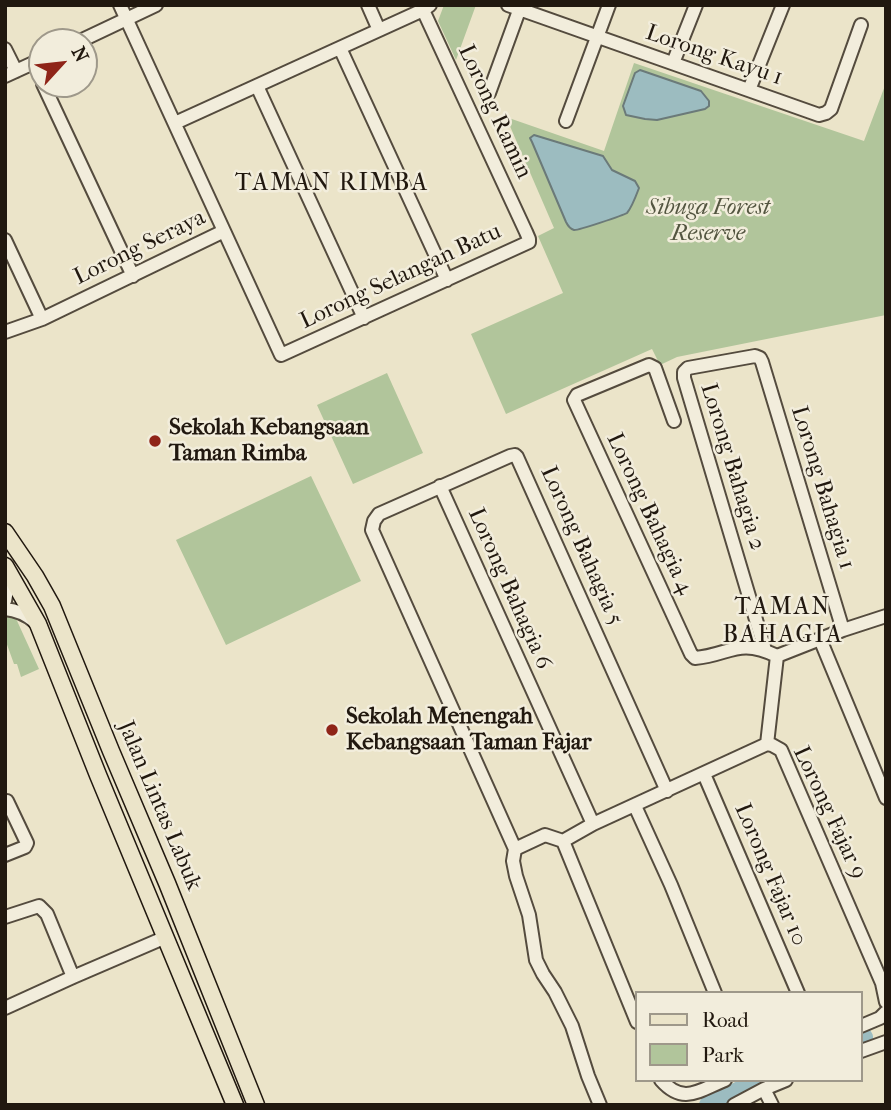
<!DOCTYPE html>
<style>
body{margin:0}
#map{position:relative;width:891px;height:1110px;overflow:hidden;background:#ebe4c9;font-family:"IM FELL French Canon",serif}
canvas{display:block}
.frame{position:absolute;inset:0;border:7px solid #21180f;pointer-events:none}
.legend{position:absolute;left:635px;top:991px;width:228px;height:91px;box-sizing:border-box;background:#f2eddc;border:2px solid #9e988a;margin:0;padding:9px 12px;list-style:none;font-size:21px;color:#21180f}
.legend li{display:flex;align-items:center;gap:14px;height:35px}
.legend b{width:35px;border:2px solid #9e988a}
.north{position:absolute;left:28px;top:28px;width:70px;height:70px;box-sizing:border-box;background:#f2eddc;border:2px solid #9e988a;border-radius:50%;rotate:63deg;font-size:19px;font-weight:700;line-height:28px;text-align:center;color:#21180f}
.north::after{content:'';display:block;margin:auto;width:24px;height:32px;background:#8f2418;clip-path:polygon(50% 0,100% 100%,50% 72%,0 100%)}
</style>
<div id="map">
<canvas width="891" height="1110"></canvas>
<div class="frame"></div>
<ul class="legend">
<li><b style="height:9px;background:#ebe4c9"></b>Road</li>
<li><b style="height:19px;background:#b1c59b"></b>Park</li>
</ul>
<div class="north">N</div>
</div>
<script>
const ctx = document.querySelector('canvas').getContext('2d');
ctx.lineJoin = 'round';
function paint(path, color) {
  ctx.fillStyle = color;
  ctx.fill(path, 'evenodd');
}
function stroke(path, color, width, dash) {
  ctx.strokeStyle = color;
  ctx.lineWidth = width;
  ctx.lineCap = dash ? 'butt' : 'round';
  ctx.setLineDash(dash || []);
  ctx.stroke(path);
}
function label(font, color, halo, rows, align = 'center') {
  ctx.font = font + ' "IM FELL French Canon",serif';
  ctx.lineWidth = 5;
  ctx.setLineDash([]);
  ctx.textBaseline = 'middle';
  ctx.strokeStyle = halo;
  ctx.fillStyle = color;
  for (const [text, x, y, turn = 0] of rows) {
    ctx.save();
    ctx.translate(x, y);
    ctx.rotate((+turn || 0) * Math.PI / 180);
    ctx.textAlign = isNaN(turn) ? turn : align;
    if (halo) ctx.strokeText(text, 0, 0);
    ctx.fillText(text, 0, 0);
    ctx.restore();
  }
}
const green = new Path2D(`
 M444 5H476L456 60 438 21Z
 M634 63 864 141 886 83V315L677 357 660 365 652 349 506 414 471 334 563 293 538 236 554 228 506 117 604 151Z
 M387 373 423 453 353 484 317 405Z
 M311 476 361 581 226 645 176 540Z
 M13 612 39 669 21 677 17 664H14L5 639V613Z`);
const water = new Path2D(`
 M640 70 701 91 709 101V106L705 109 657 120 645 119 626 115 623 106 635 73Z
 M534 135 603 156 612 170 635 181 639 188C636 196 632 207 627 213 624 215 577 231 574 230 570 229 568 226 566 222L532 142 530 138Z`);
const river = new Path2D(`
 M861 1038 864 1037
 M708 1105 761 1080`);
const minor = new Path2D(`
 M368 5 379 30
 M508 5 819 115 826 113 831 109 861 25
 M78 42 156 5
 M340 48 447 280
 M5 49 16 71
 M673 63 696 5
 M5 76 42 59
 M43 84 133 276
 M257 86 364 318
 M749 90 783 5
 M489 93 521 5
 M566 121 609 5
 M175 123 423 10 430 5
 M224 231 281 355 529 242V239L526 232 423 10
 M5 240 42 319
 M5 332 42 319 224 231 120 5
 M674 421 655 368 649 365 577 395 574 400 691 654 695 658C730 655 738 637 777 656L843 630 886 616
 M440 486 593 824
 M5 601 8 585 5 570
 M5 609C17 610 26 614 35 622
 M820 639 886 798
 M765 650 684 378V372L688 368 755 356 760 358 762 362 843 630
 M767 744 772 745 781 750 882 983 886 1002
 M767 744 777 656
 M704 774 798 993
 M635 806 671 885 715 993
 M563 841 593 824 767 744
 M515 849 545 835 563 841 637 1022
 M5 855 25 847 27 843 7 801
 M5 917 39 906 47 914 73 977
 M5 1008 73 977 166 937
 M861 1026 880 1018 886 1012
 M861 1051 886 1042
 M661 1080C683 1105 698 1091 725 1080
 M764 1089 772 1105
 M600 1105 588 1076 572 1026 555 992 543 974 536 960 529 915 516 876 513 861 515 849 372 530 374 521 379 514 510 456 515 455 517 457 667 791
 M734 1105 764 1089 786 1080`);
const major = new Path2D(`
 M5 532 35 576 52 606 111 751 167 883 256 1105
 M5 566 38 624 98 775 235 1105`);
const markers = [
 [155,441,7,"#8f2418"],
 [332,730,7,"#8f2418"]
];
const streetNames = [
 ["Lorong Kayu 1",714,56,19],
 ["Lorong Ramin",494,112,65],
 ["Lorong Seraya",140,248,-26],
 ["Lorong Selangan Batu",401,277,-25],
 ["Lorong Bahagia 2",732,467,73],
 ["Lorong Bahagia 1",822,488,73],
 ["Lorong Bahagia 4",649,514,65],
 ["Lorong Bahagia 5",581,546,66],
 ["Lorong Bahagia 6",509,589,66],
 ["Jalan Lintas Labuk",159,806,67],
 ["Lorong Fajar 9",829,813,65],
 ["Lorong Fajar 10",770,875,67]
];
const parkNames = [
 ["Sibuga Forest",708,208],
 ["Reserve",708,234]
];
const poiNames = [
 ["Sekolah Kebangsaan",169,428],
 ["Taman Rimba",169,454],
 ["Sekolah Menengah",346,717],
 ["Kebangsaan Taman Fajar",346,743]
];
const neighbourhoodNames = [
 ["TAMAN RIMBA",332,184],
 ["TAMAN",783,608],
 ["BAHAGIA",783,636]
];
paint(green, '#b1c59b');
paint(water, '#9cbcc0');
stroke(water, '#6b7a79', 2);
stroke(river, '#9cbcc0', 18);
stroke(minor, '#544b3e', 16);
stroke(major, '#21180f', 19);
stroke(minor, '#f2eddc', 12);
stroke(major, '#ebe4c9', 16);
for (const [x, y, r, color] of markers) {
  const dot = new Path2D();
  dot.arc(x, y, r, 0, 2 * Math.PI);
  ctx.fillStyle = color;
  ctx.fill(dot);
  stroke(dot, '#f2eddc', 2.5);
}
label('23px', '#21180f', '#f2eddc', streetNames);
label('italic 23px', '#535540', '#f2eddc', parkNames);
label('bold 23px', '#21180f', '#f2eddc', poiNames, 'left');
ctx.letterSpacing = '2px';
label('24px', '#21180f', '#f2eddc', neighbourhoodNames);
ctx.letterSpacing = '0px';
</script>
